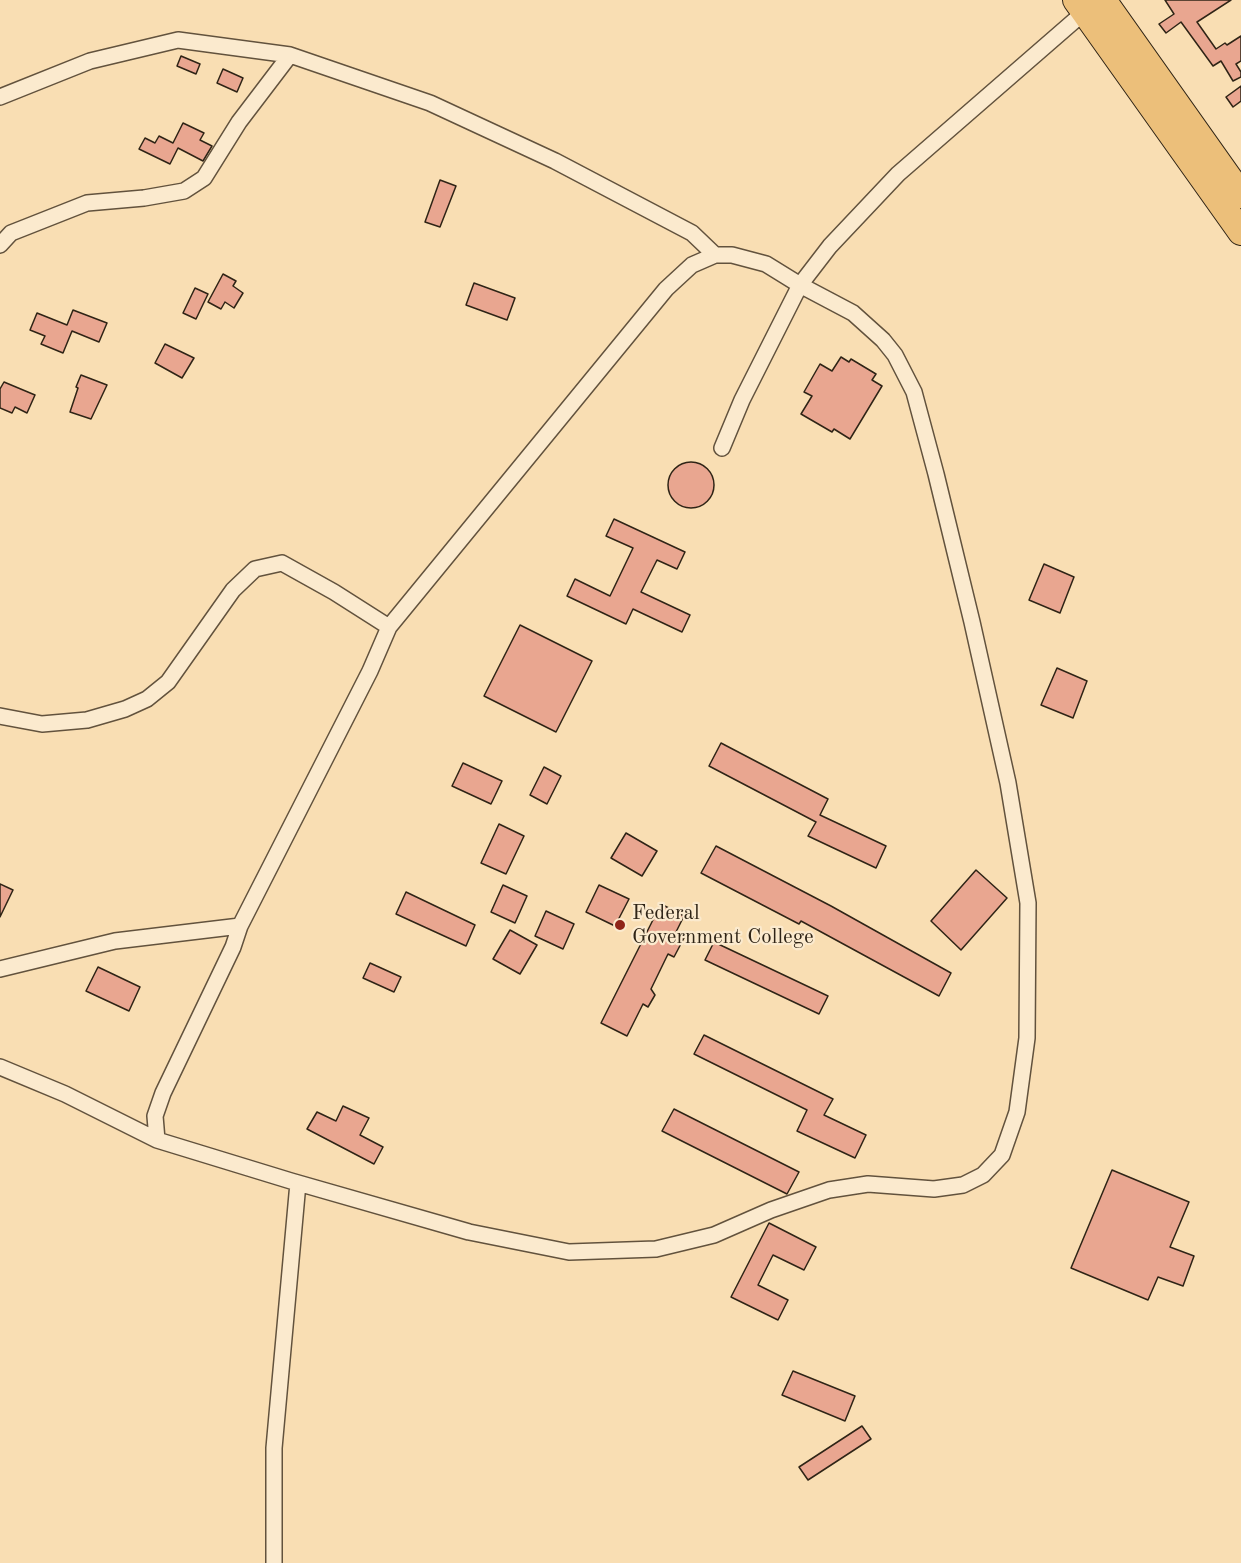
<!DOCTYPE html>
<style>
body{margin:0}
canvas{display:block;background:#f9deb3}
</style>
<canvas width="1241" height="1563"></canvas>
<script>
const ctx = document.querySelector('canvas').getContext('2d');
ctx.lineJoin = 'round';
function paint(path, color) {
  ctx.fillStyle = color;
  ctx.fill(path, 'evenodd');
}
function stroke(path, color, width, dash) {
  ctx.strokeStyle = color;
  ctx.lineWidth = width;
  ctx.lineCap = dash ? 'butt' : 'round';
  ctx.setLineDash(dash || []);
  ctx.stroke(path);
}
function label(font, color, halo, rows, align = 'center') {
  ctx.font = font + ' "Old Standard TT",serif';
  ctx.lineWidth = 4.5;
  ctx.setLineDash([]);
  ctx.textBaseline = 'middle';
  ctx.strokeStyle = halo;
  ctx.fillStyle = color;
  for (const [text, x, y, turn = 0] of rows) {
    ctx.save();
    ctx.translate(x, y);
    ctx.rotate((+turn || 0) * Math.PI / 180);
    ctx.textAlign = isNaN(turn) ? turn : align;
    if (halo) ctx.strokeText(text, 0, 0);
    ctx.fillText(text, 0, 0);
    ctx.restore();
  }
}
const building = new Path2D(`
 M1165 0H1231L1197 22 1216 49 1225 43 1227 45 1241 36V61L1236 64 1241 72V77L1233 81 1221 61 1213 66 1181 22 1166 33 1159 24 1174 14Z
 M181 56 200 64 196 74 177 66Z
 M223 69 243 78 237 92 217 83Z
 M1241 86V101L1233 107 1226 97Z
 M183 123 204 133 200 140 212 146 203 161 178 148 170 164 139 149 145 138 155 143 159 136 173 143Z
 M440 180 456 186 440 227 425 222Z
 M223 274 236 281 233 286 243 293 234 308 225 302 221 309 208 302Z
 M474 283 515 298 507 320 466 305Z
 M195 288 208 294 196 319 183 313Z
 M73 310 107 323 99 342 72 331 63 353 41 344 45 336 30 330 37 313 67 325Z
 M165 344 194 358 182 378 155 363Z
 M841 357 849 362 851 359 876 374 872 380 882 386 850 439 834 429 832 432 801 414 812 396 804 392 820 364 832 371Z
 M81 375 107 385 91 419 70 412 78 388 76 387Z
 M4 382 35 395 27 413 15 407 12 413 0 408V389Z
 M668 485a23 23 0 1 1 46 0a23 23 0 1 1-46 0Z
 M614 519 685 552 677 569 657 560 641 592 690 615 682 632 633 609 626 624 567 596 575 579 610 596 633 548 606 536Z
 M1044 564 1074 577 1060 613 1029 600Z
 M520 625 592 661 556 732 484 696Z
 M1057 668 1087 681 1073 718 1041 705Z
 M721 743 828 799 820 815 886 846 876 868 808 836 816 822 709 766Z
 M463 763 502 781 491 804 452 786Z
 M544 767 561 776 547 804 530 795Z
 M499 824 524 836 506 874 481 863Z
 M626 833 657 851 642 876 611 858Z
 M716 846 831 906 951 973 939 996 801 921 799 924 701 873Z
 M976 870 1007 898 961 950 931 921Z
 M0 884 13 890 0 917Z
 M503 885 527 896 515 923 491 912Z
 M599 885 629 899 615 926 586 912Z
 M406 892 475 925 466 946 396 914Z
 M661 904 684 916 675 934 684 938 674 957 668 954 651 989 655 995 648 1007 643 1004 627 1036 601 1023Z
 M546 911 574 924 563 949 535 936Z
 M510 930 537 945 520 974 493 959Z
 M714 942 828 996 819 1014 705 960Z
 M370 963 401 977 394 992 363 978Z
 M98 967 140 987 129 1011 86 991Z
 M704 1035 833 1099 824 1115 866 1135 855 1158 797 1131 807 1110 694 1054Z
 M343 1106 369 1118 360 1135 383 1147 374 1164 307 1129 317 1112 336 1121Z
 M674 1109 799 1172 787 1194 662 1131Z
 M1112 1170 1189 1202 1170 1247 1194 1256 1183 1286 1158 1277 1148 1300 1071 1268Z
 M769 1223 816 1247 804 1270 773 1255 758 1285 788 1300 778 1320 731 1297Z
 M793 1371 855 1396 845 1421 782 1395Z
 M862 1426 871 1439 808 1480 799 1467Z`);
const minor = new Path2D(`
 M0 97 90 61 178 40 290 55 430 103 555 161 692 233 715 255
 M0 245 11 233 87 203 144 198 184 191 204 178 239 122 290 55
 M722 448 742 400 800 285 830 246 898 174 1089 8
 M0 716 42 724 87 720 125 709 147 699 168 682 233 590 255 569 282 563 334 592 389 627
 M0 969 115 941 240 926
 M0 1067 65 1094 157 1140 291 1181 469 1232 569 1252 656 1249 714 1235 771 1210 829 1190 868 1184 934 1189 963 1185 983 1175 1002 1155 1017 1112 1027 1038 1028 903 1008 783 972 622 936 474 914 392 895 355 883 340 853 313 800 285 766 264 732 255H715L692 265 666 289 389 627 370 671 240 926 233 947 163 1093 155 1116 157 1140
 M274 1563V1448L298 1183`);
const trunk = new Path2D(`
 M1076 0 1241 232
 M1103 0 1241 195`);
const markers = [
 [620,925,6,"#8f2418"]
];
const poiNames = [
 ["Federal",632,913],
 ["Government College",632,937]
];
paint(building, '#e9a690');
stroke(building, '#2f2416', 1.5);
stroke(minor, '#62523d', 18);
stroke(trunk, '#2f2416', 28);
stroke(minor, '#fbeace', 15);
stroke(trunk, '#ecbf7a', 26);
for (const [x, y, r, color] of markers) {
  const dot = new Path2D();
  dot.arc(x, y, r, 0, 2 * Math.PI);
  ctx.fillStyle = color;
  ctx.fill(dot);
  stroke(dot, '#fbeace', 2);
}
label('21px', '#2f2416', '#fbeace', poiNames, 'left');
</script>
